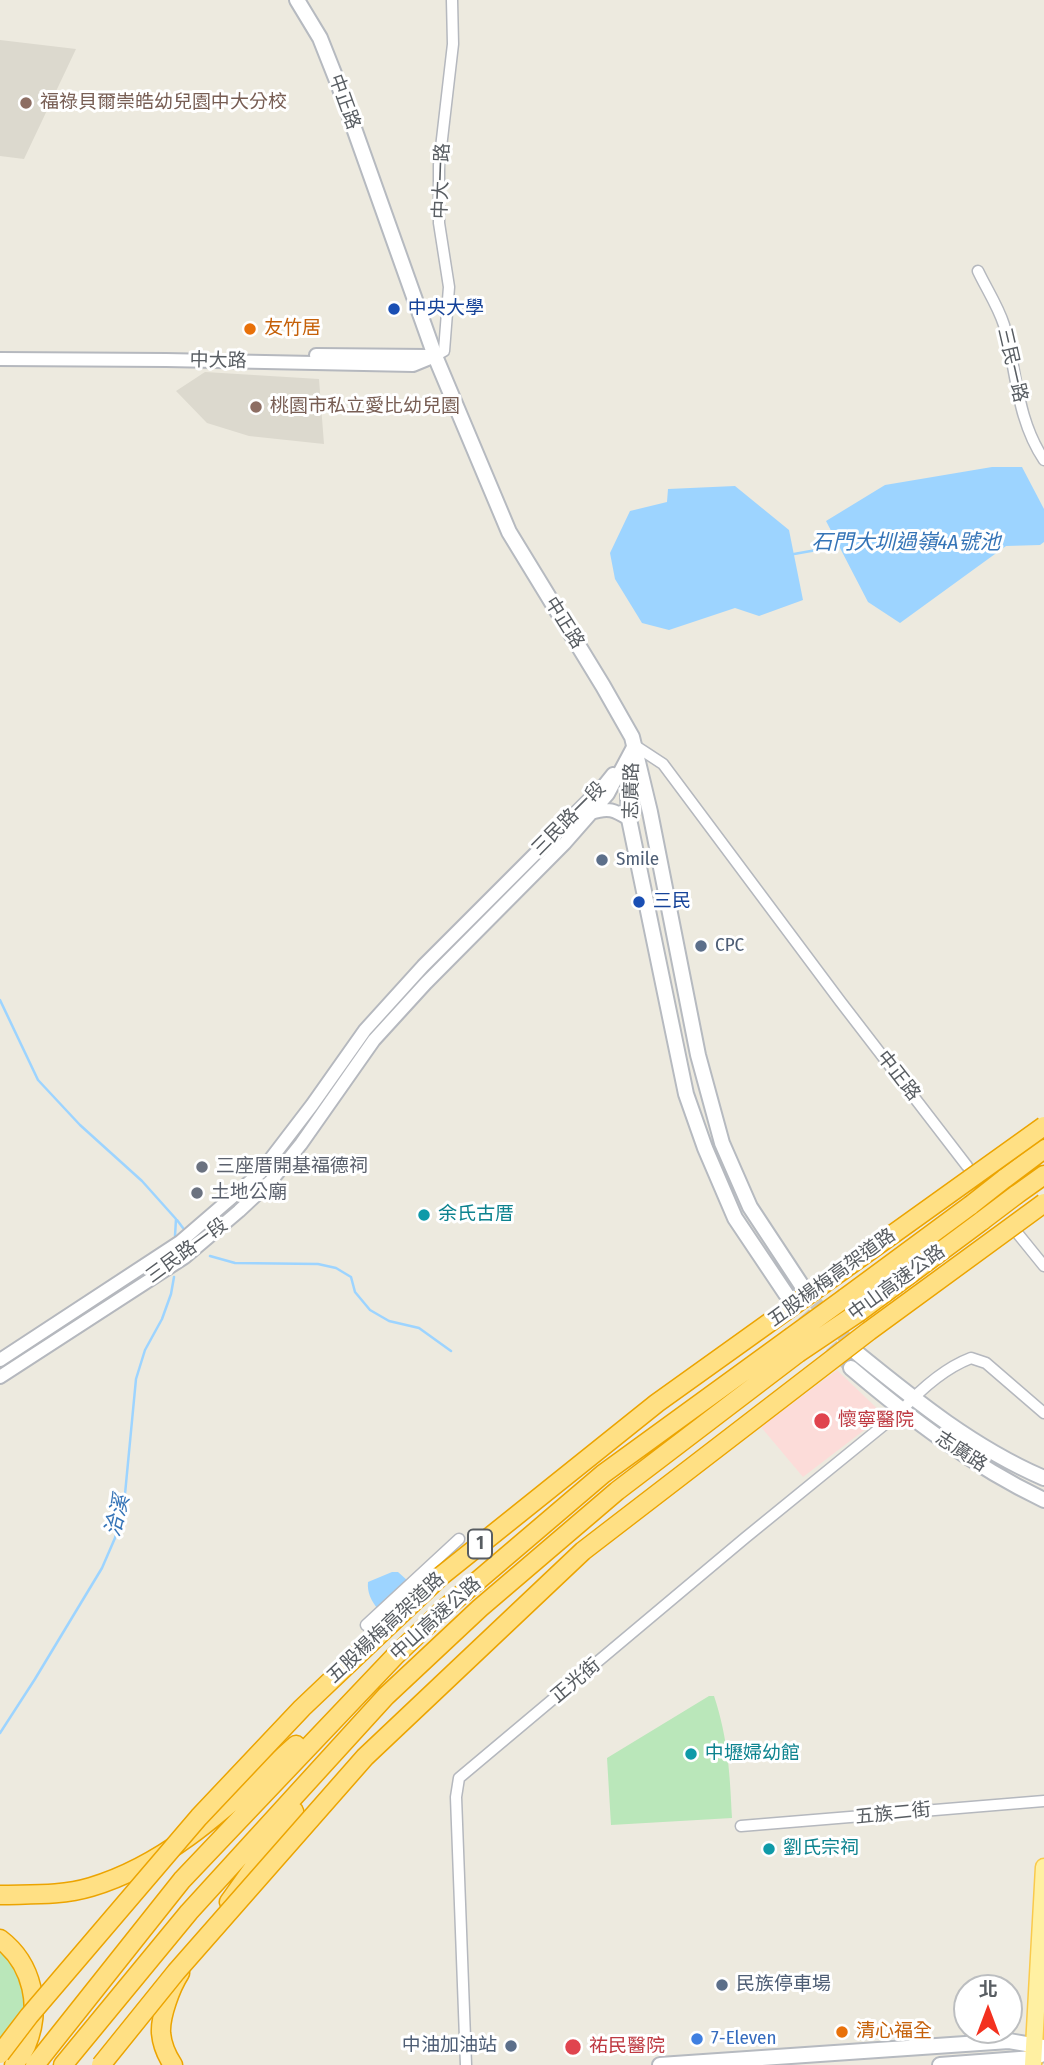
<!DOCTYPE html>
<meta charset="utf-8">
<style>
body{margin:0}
#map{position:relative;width:1044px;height:2065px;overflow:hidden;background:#edeadf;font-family:"Fira Sans Condensed","Noto Sans TC",sans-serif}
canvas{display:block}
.north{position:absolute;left:953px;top:1974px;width:70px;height:70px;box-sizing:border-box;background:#fff;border:2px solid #bcbec0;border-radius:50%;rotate:0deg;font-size:19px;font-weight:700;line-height:28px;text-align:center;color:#585d62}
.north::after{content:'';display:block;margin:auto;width:24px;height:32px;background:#f3311f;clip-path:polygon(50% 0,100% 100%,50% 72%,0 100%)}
</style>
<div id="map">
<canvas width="1044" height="2065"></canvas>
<div class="north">北</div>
</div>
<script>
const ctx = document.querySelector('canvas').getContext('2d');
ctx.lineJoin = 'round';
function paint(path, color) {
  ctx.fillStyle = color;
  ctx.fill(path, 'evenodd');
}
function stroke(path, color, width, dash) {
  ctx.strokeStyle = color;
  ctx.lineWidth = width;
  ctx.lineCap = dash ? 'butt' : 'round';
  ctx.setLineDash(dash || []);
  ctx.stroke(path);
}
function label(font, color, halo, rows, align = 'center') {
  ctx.font = font + ' "Fira Sans Condensed","Noto Sans TC",sans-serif';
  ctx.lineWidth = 6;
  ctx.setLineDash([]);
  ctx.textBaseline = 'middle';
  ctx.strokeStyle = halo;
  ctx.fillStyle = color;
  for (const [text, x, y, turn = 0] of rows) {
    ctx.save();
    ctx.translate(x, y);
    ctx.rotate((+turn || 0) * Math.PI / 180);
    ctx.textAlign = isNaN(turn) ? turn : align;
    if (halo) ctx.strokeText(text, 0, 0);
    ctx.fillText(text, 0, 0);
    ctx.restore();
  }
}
const education = new Path2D(`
 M0 40 76 49 24 159 0 156Z
 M205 372 319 379 324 444 249 436 207 423 176 391Z`);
const medical = new Path2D(`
 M837 1370 884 1415 803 1477 761 1427Z`);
const green = new Path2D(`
 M709 1696H714C728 1738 730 1775 732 1818L611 1825 607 1758Z
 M0 1952C19 1968 34 2001 23 2026 19 2037 7 2048 0 2057Z`);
const water = new Path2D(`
 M992 467H1022L1044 509V542L1040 545 1006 546 900 623 868 602 826 521 885 485Z
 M735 486 789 530 803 600 759 616 735 608 669 630 642 623 615 579 610 553 630 511 667 502 668 489Z
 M392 1572H398L408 1581 378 1609C371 1601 367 1592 368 1582Z`);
const stream = new Path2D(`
 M794 554 839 546
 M0 1000 38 1080 80 1125 142 1181 176 1219 175 1236
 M177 1220 183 1228
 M210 1256 235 1263 318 1264 336 1268 351 1277 355 1292 370 1310 389 1321 419 1328 451 1351
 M0 1733 35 1679 102 1568 115 1538 125 1494 136 1379 145 1350 162 1319 171 1294 174 1277`);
const minorTunnel = new Path2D(`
 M972 1172 1013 1227`);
const secondaryTunnel = new Path2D(`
 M802 1287 857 1352
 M790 1298 851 1368`);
const minor = new Path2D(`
 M978 271C986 288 998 306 1004 325 1017 371 1016 418 1044 460
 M435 356 444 351 449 287 439 223V165L453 44 452 0
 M634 745 663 764 840 1001 967 1166
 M1014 1229 1044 1266
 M366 1625 459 1539
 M741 1826 1044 1801
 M466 2065 456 1797 459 1778 745 1538 901 1411C920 1390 945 1368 971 1358L986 1363 1044 1413`);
const tertiary = new Path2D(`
 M316 355 427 356
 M0 359 166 360 413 365 435 356
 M591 813C609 807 614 810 629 819
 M0 1360 180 1242 260 1173 312 1105 365 1030 423 966 605 784 613 774
 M0 1377 185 1257 239 1211 271 1181 301 1144 374 1040 426 983 565 843 608 794 632 749`);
const secondary = new Path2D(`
 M297 0 320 38 339 86 435 356 509 532 603 686 632 737 650 812 698 1055 722 1143 750 1207 802 1286
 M632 757 628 796 629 819 686 1094 705 1148 735 1218 786 1294
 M857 1353C916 1401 974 1448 1044 1478
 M851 1368C911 1419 973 1466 1044 1500
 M660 2065 1009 2041 1044 2047
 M940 2065 1033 2058 1043 2054`);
const primary = new Path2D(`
 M1033 2065 1044 1867`);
const motorway = new Path2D(`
 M1004 1179 1044 1149
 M1016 1195 1044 1175
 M845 1298 971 1205
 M859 1312 983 1220
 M0 1895C30 1894 61 1896 91 1887 172 1863 234 1800 296 1745
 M229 1902 294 1811
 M0 1939C33 1964 42 2008 26 2046 23 2052 18 2059 14 2065
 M35 2065 182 1880 395 1656 441 1612 603 1474 790 1338
 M63 2065 189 1912 386 1696 480 1608 617 1491 798 1353
 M173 2065C167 2056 162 2044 161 2033 160 2016 171 1987 180 1973`);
const motorwayBridge = new Path2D(`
 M971 1205 1004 1179
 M983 1220 1016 1195
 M790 1338 845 1298
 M798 1353 859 1312
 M0 2054 29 2016 199 1817 302 1708 441 1576 657 1403 1044 1126
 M101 2065 176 1972 365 1757 583 1551 869 1331 1044 1203`);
const markers = [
 [26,103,7,"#8d6e63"],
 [394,309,7,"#1a4fb4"],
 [250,329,7,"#e8710a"],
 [256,407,7,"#8d6e63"],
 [602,860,7,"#5c6f8a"],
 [639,902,7,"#1a4fb4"],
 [701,946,7,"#5c6f8a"],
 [202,1167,7,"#6b7280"],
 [197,1193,7,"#6b7280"],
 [424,1215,7,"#0f9aa8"],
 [822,1421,9,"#e0444e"],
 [691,1754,7,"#0f9aa8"],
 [769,1849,7,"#0f9aa8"],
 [722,1985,7,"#5c6f8a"],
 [842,2032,7,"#e8710a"],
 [697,2039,7,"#3f7fe0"],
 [511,2046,7,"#5c6f8a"],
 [573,2047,9,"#e0444e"]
];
const shields = [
 [480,1544,24]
];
const shieldNames = [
 ["1",480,1544]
];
const streetNames = [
 ["中正路",344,102,70],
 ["中大一路",442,181,-88],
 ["中大路",218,361,1],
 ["三民一路",1012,365,77],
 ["中正路",564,623,58],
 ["志廣路",632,791,-89],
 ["三民路一段",569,819,-45],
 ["中正路",898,1076,52],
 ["三民路一段",187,1251,-36],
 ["五股楊梅高架道路",832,1278,-36],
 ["中山高速公路",897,1283,-36],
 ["志廣路",961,1452,33],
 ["中山高速公路",436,1619,-42],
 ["五股楊梅高架道路",386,1628,-43],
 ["正光街",576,1681,-40],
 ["五族二街",893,1814,-6]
];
const educationNames = [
 ["福祿貝爾崇皓幼兒園中大分校",40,103],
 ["桃園市私立愛比幼兒園",270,407]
];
const transitNames = [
 ["中央大學",408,309],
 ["三民",653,902]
];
const foodNames = [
 ["友竹居",264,329],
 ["清心福全",856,2032]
];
const serviceNames = [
 ["Smile",616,860],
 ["CPC",715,946],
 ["民族停車場",736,1985],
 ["中油加油站",497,2046,"right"]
];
const worshipNames = [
 ["三座厝開基福德祠",216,1167],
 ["土地公廟",211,1193]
];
const cultureNames = [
 ["余氏古厝",438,1215],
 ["中壢婦幼館",705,1754],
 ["劉氏宗祠",783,1849]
];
const healthNames = [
 ["懷寧醫院",838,1421],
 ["祐民醫院",589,2047]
];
const shopNames = [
 ["7-Eleven",711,2039]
];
const waterNames = [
 ["石門大圳過嶺4A號池",906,543],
 ["洽溪",118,1516,-76]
];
paint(education, '#dcd9ce');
paint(medical, '#fcdcd9');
paint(green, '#bae7ba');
paint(water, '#9dd4ff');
stroke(stream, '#9dd4ff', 2.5);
stroke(minorTunnel, '#c8c7c0', 10, [10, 5]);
stroke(secondaryTunnel, '#c8c7c0', 14, [14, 7]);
stroke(minor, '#b5b8be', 13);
stroke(tertiary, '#b5b8be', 16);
stroke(secondary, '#b6bac0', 18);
stroke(primary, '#faca4c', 19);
stroke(motorway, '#eca400', 21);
stroke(minor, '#fff', 10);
stroke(tertiary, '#fff', 12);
stroke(secondary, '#fff', 14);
stroke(primary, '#fff0a2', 16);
stroke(motorway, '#ffe084', 18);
stroke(motorwayBridge, '#eca400', 21, []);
stroke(motorwayBridge, '#ffe084', 18);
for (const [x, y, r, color] of markers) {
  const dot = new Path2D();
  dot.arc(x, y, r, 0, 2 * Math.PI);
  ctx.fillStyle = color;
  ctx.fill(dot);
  stroke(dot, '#fff', 2.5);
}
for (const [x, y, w] of shields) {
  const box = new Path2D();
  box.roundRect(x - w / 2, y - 14.5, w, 29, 5);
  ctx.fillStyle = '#fff';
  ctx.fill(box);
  stroke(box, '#585d62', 2);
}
label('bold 18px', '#585d62', null, shieldNames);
label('19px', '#585d62', '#fff', streetNames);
label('19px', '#785e54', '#fff', educationNames, 'left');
label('19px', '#164399', '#fff', transitNames, 'left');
label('19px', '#c56008', '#fff', foodNames, 'left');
label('19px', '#4e5e75', '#fff', serviceNames, 'left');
label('19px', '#5b616d', '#fff', worshipNames, 'left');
label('19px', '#0d838f', '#fff', cultureNames, 'left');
label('19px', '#be3a42', '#fff', healthNames, 'left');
label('19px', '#366cbe', '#fff', shopNames, 'left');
label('italic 21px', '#3574b7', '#fff', waterNames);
</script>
